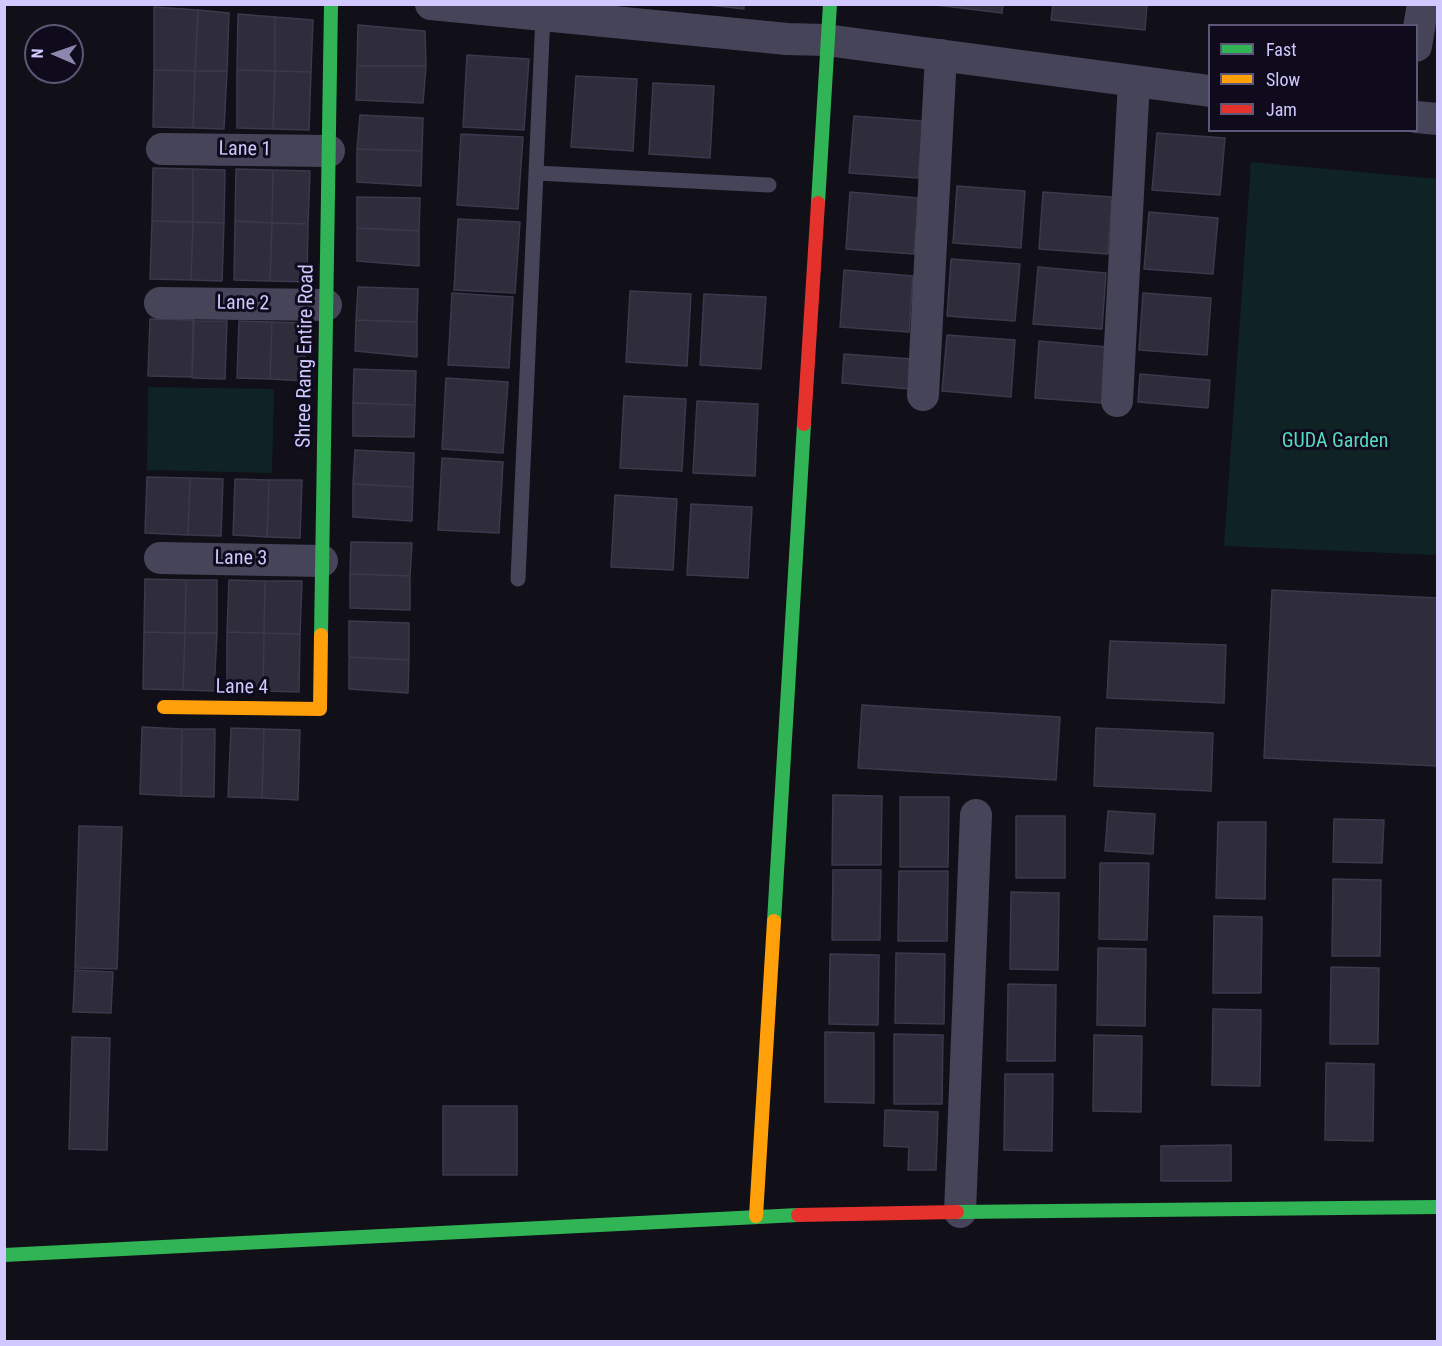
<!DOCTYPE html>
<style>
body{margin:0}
#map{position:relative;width:1442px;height:1346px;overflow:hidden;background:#110f18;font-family:"Roboto Condensed",sans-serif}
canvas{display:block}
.frame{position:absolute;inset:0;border:6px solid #d0c8fe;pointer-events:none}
.legend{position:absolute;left:1208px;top:24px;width:210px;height:108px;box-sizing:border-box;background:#0f0b1c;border:2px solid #5c5776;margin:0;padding:8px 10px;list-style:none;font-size:18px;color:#d0c8fe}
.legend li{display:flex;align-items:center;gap:12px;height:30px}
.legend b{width:30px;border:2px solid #5c5776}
.north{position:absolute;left:24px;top:24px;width:60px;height:60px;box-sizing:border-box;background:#0f0b1c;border:2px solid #5c5776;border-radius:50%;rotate:272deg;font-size:16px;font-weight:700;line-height:24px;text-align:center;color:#d0c8fe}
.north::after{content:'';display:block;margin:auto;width:21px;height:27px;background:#8d87ae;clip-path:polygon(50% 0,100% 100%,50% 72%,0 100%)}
</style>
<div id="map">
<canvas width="1442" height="1346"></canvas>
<div class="frame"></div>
<ul class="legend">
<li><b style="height:8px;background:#30b455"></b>Fast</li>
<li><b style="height:8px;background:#ff9f0a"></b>Slow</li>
<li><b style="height:8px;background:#e5322d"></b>Jam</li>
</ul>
<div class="north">N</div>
</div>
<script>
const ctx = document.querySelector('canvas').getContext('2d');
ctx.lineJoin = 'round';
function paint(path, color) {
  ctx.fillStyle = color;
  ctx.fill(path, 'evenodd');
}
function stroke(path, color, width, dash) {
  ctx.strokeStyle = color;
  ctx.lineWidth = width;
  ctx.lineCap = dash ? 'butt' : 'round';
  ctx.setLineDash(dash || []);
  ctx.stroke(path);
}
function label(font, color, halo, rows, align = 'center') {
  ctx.font = font + ' "Roboto Condensed",sans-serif';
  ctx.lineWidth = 6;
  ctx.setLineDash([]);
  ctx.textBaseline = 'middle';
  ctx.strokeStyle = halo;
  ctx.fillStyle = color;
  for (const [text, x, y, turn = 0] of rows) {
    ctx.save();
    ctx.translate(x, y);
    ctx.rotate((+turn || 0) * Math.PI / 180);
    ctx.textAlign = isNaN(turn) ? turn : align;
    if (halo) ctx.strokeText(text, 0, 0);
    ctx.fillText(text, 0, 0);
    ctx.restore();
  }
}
const green = new Path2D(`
 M1251 162 1437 179V555L1224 546Z
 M148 387 274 389 272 473 147 470Z`);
const building = new Path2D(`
 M701 4H744V9Z
 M928 4H1003L1002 13Z
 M1053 4H1147L1145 30 1051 20Z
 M154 7 198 10 195 71 154 70Z
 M198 10 229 13 227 71H195Z
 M238 14 275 17V71L237 70Z
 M275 17 313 20 311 72 275 71Z
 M358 25 425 31 426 66H357Z
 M467 55 529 59 524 130 463 127Z
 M357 66H426L423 103 356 100Z
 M154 70 195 71 193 128 153 127Z
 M237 70 275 71 273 129 237 128Z
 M195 71H227L224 129 193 128Z
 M275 71 311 72 309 130 273 129Z
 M576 76 637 79 633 151 571 147Z
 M653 83 714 86 710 158 649 154Z
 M360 115 423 118 422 151 357 149Z
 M854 116 923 121 918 178 849 173Z
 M1157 133 1225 138 1220 195 1152 190Z
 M461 134 523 137 518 209 457 205Z
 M357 149 422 151 421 186 357 182Z
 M153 168 193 169V222L152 221Z
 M193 169 225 170 224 223 193 222Z
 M236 169 273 170 272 223 235 221Z
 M273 170 310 171 308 224 272 223Z
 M957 186 1025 191 1021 248 953 243Z
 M850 192 919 198 914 254 846 249Z
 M1043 192 1112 197 1108 254 1039 249Z
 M357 197 420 198 419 231 357 228Z
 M1149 212 1218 218 1213 274 1144 269Z
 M458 219 520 222 515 293 454 290Z
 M152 221 193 222 191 280 150 279Z
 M235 221 272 223 270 281 234 280Z
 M193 222 224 223 222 281 191 280Z
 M272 223 308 224 307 282 270 281Z
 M357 228 419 231V266L357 261Z
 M951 259 1020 264 1015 321 947 316Z
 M1038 267 1106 273 1102 329 1033 324Z
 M844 270 913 276 909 332 840 327Z
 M358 287 418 289 417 322 356 320Z
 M630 291 691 294 687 366 626 362Z
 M452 293 513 297 509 368 448 365Z
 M1143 293 1211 298 1207 355 1139 350Z
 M704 294 766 297 761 369 700 365Z
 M150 319 194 320 192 377 148 376Z
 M356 320 417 322V357L355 351Z
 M193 321H227L225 379 192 378Z
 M239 321 272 322 270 379 237 378Z
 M272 322 306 323 304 381 270 379Z
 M947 335 1015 340 1011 397 942 391Z
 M1039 341 1108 347 1103 403 1035 398Z
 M844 354 912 359 910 389 842 383Z
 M354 369 416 371 415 405 353 403Z
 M1140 374 1210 380 1208 408 1138 402Z
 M446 378 508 382 503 453 442 449Z
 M624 396 686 399 682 471 620 468Z
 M697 401 758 404 755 476 693 473Z
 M353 403 415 405 414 437 353 436Z
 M355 450 414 453 413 487 353 484Z
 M442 458 503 462 499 533 438 530Z
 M147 477 190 478 188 535 145 533Z
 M190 478 223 479 221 536 188 535Z
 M235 479 269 480 267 537 233 535Z
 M269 480H302L300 538 267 537Z
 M353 484 413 487 412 521 353 517Z
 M615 495 677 499 673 570 611 567Z
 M691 504 752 507 748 578 687 575Z
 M351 542 412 543 410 576 350 574Z
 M350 574 410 576V610L350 608Z
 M145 579 186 580 185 633 144 632Z
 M186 580H217V633H185Z
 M229 580 265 581 264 633 227 632Z
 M265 581H302L300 634 264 633Z
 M1272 590 1438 598V766L1264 758Z
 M349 621 409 623V660L349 657Z
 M144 632 185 633 183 690 143 689Z
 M227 632 264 633 263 691 227 690Z
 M185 633H217L214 691 183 690Z
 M264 633 300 634 299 692 263 691Z
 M1110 641 1226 645 1224 703 1107 698Z
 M349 657 409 660 408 693 349 689Z
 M862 705 1060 717 1056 780 858 768Z
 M142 727 182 729 181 796 140 794Z
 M231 728 264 729 262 798 228 797Z
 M1096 728 1213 733 1211 791 1094 786Z
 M182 729H215L214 797 181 796Z
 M264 729 300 730 298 800 262 798Z
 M833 795 882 796 881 865H832Z
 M900 797H949L948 867H900Z
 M1108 811 1155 814 1153 854 1105 851Z
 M1016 816H1065V878H1016Z
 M1334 819 1384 820 1382 863 1333 862Z
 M1218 822H1266L1265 899 1216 898Z
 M79 826 122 827 117 969 75 968Z
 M1100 863H1149L1147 940 1099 939Z
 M833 870H881L880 940H832Z
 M899 871H948L947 941H898Z
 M1333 879 1381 880 1380 956H1332Z
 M1011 892 1059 893 1058 970 1010 969Z
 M1214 916 1262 917 1261 993H1213Z
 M1098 948 1146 949 1145 1026 1097 1025Z
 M896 953 945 954 944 1024 895 1023Z
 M830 954 879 955 878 1025 829 1024Z
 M1331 967 1379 968 1378 1044H1330Z
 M75 970 113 972 111 1013 73 1012Z
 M1008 984 1056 985 1055 1061H1007Z
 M1213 1009 1261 1010 1260 1086 1212 1085Z
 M825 1032 874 1033V1103L825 1102Z
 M894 1034 943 1035 942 1104H894Z
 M1094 1035 1142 1036 1141 1112 1093 1111Z
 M72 1037 110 1038 107 1150 69 1149Z
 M1326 1063 1374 1064 1373 1141 1325 1140Z
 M1005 1074H1053L1052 1151 1004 1150Z
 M443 1106H517V1175H443Z
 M885 1110 938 1112 936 1170H908L909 1147 884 1146Z
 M1231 1145V1181H1161V1146Z`);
const lane = new Path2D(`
 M536 173 769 185
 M518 579 543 15`);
const street = new Path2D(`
 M431 4 787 39 826 40 1210 91
 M1416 46 1423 4
 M1416 117 1438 119
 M162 149 329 151
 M160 303 326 305
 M923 395 941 55
 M1117 401 1134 81
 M160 558 322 561
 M960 1212 976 815`);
const fast = new Path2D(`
 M818 203 830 4
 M321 635 331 4
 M774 921 804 424
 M957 1212 1438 1207
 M4 1255 798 1215`);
const slow = new Path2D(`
 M164 707 320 709 321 635
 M756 1216 774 921`);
const jam = new Path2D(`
 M804 424 818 203
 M798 1215 957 1212`);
const streetNames = [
 ["Lane 1",245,150,1],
 ["Lane 2",243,304,1],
 ["Shree Rang Entire Road",306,356,-89],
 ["Lane 3",241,559,1],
 ["Lane 4",242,688,1]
];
const parkNames = [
 ["GUDA Garden",1335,442]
];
paint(green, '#0f2324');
paint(building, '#2f2c3c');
stroke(building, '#3c394d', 1.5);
stroke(lane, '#464459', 15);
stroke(street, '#464459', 32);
stroke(fast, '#30b455', 14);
stroke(slow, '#ff9f0a', 14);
stroke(jam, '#e5322d', 14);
label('20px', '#d0c8fe', '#0f0b1c', streetNames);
label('20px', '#56dbc0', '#0f0b1c', parkNames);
</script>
